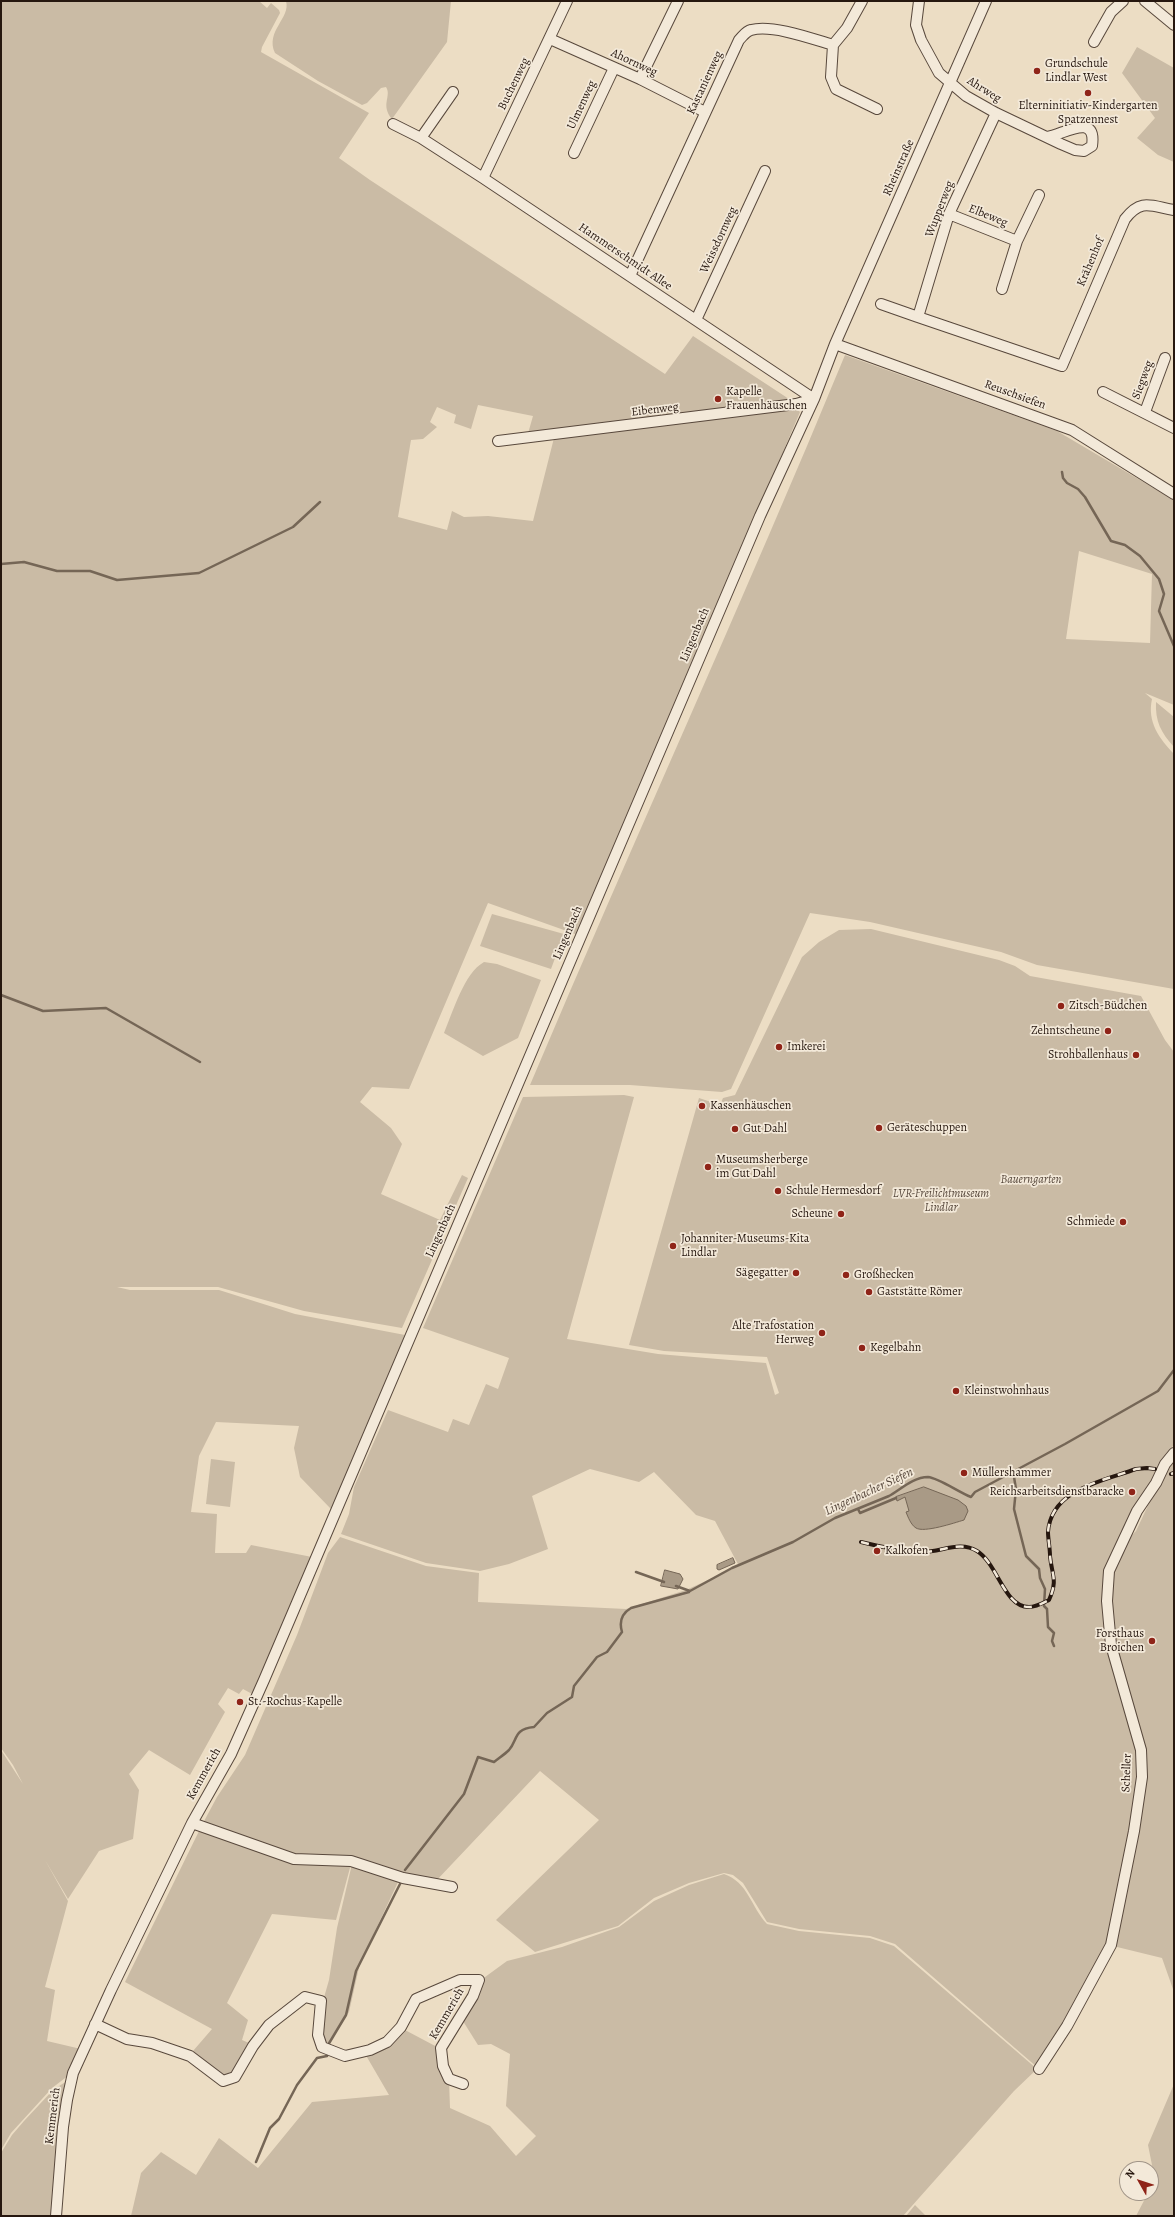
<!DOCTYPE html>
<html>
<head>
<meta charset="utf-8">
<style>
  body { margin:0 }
  #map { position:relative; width:1175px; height:2217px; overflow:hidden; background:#ecddc4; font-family:Alegreya,serif }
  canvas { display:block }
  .frame { position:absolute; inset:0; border:2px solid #26170f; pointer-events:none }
  .north { position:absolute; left:1119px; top:2161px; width:40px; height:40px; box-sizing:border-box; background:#f3e9d9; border:1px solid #a19588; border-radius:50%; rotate:309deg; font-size:11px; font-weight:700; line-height:16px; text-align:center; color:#26170f }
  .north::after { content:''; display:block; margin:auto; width:14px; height:18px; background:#8f2418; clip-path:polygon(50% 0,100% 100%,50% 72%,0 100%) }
</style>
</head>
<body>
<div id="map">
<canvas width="1175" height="2217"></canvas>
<div class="frame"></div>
<div class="north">N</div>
</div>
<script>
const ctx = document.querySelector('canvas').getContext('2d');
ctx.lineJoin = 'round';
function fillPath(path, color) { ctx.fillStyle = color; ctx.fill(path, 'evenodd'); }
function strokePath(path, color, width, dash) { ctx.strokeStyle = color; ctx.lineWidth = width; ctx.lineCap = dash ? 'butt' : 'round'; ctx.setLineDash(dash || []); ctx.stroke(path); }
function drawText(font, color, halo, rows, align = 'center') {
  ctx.font = font + ' Alegreya,serif'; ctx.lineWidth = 3.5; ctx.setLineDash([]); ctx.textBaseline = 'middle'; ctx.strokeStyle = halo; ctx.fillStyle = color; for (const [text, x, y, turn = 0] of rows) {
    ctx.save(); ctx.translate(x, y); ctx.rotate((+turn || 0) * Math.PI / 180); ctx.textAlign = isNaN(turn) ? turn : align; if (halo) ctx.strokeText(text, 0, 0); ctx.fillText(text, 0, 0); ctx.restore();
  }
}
const green = new Path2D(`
  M1 1H259L267 8 271 3 279 10 280 13 262 47 261 52 369 113 339 158 370 180 665 374 693 336 786 397 791 402 527 437 533 416 478 405 471 429 454 423 456 415 437 407 430 422 437 427 423 439 411 440 398 517 447 530 452 511 464 517 488 516 533 521 554 438 795 407 800 412 578 935 488 903 409 1089 372 1087 360 1102 391 1128 402 1144 381 1194 440 1220 462 1175 468 1178 402 1328 304 1311 218 1287H117L130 1290H219L295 1314 405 1335 331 1509 300 1477 294 1448 299 1426 216 1422 199 1456 191 1512 217 1514 215 1553H246L251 1545 312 1557 254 1695 243 1689 239 1694 228 1688 218 1704 225 1712 190 1775 149 1750 129 1774 139 1790 133 1839 99 1851 68 1899 45 1860 68 1901 45 1987 55 1990 47 2041 81 2049 73 2072 52 2088 32 2110 11 2133 1 2150V1750L23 1784 13 1765 1 1748Z
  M286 1H451L447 42 392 119C380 105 392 96 386 87L381 88 367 103 362 105 318 81 275 53C265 31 291 18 286 1Z
  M1137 47 1174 68V162L1158 155 1137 138 1155 118 1122 73Z
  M845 355 1057 431 1174 500V705L1145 693 1152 699C1147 722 1159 738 1174 754V989L1037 965 1001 952 870 922 810 913 731 1089 722 1092 630 1085H530C633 841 744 600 845 355ZM1079 551 1152 574 1150 643 1066 639Z
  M1156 702 1174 717V747C1161 733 1155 721 1156 702Z
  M492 914 564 934 551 969 480 946Z
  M871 929 999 960 1015 966 1030 976 1141 996 1165 1040 1174 1052V1444L1117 1542 1105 1570 1104 1601 1107 1648 1135 1742 1138 1775 1133 1831 1110 1945 1038 2068 895 1944 870 1936 799 1929 767 1922 743 1883 733 1875 724 1873 689 1883 654 1898 618 1926 535 1952 496 1920 599 1820 540 1771 435 1882 394 1870 294 1858 202 1825 217 1797 245 1755 297 1635 328 1553 340 1537 426 1566 479 1573 478 1602 626 1609 686 1590 739 1566 715 1521 696 1515 654 1472 639 1482 590 1469 532 1496 548 1549 509 1564 480 1571 426 1563 341 1534 349 1514 354 1487 388 1410 448 1432 453 1419 469 1425 486 1384 498 1389 509 1358 423 1328 523 1097 624 1095 634 1097 567 1339 658 1354 766 1363 775 1395 779 1393 767 1357 664 1351 629 1345 699 1098 720 1105 723 1098 735 1095 802 957 819 942 839 930Z
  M484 962 497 964 541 980 518 1038 483 1056 444 1033C453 1012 464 973 484 962Z
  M1174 1458V1992L1162 1958 1113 1946 1143 1748 1114 1647 1112 1572 1122 1545 1136 1531 1159 1482Z
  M211 1459 235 1462 230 1507 206 1504Z
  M201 1827 278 1856 351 1864 336 1920 272 1914 227 2003 248 2020 242 2040 249 2043 235 2070 222 2076 193 2051 212 2029 125 1982Z
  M352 1864 399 1880 360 1963 349 2012 326 2048 323 2045V2001L329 1980 337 1928Z
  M724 1874C748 1882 751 1907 767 1924L799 1931 870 1938 894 1946 1037 2069 1014 2091 903 2216H131L141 2173 161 2152 196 2175 219 2138 258 2168 312 2102 389 2095 364 2052 405 2030 439 2048 449 2080 450 2108 490 2126 516 2156 536 2136 506 2106 510 2054 491 2044 478 2045 461 2018 481 1980 507 1961 562 1947 619 1927 654 1901 689 1885Z
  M70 2079 53 2216H1V2153L12 2135 24 2121 53 2090Z
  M1174 2084V2216H1136L1148 2193H1151L1155 2180 1148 2145Z
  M915 2205 926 2216H906Z`);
const water = new Path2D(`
  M924 1487 958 1500 966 1506 968 1511 964 1520C954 1523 924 1533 916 1528 911 1525 908 1517 906 1512L909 1511 905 1497 897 1501 896 1497Z
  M733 1558 735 1563 719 1570 717 1569V1565Z
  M665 1570 680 1574 683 1579 678 1589 661 1586Z`);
const stream = new Path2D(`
  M1062 472 1063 478 1067 483 1078 489 1085 497 1111 541 1125 545 1140 556 1159 579 1164 594 1159 611 1174 646
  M1 564 24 562 57 571H90L117 580 199 573 293 527 320 502
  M1 995 43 1011 106 1008 200 1062
  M1013 1471 1016 1489 1014 1509 1026 1556 1039 1569 1040 1578 1045 1589 1044 1606 1047 1609 1048 1627 1054 1633 1052 1641 1054 1646
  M858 1509 860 1513 896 1498
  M636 1572 664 1582
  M676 1586 690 1591 732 1568 793 1542 835 1518 889 1496C900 1490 913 1477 928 1477 939 1478 958 1492 971 1497L975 1492 1065 1444 1158 1391 1174 1370
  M405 1870 464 1794 478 1757 494 1762C499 1758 505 1754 509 1750 518 1740 513 1729 534 1727L547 1713 572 1697 574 1686 597 1657 607 1652 622 1632C619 1622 621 1614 631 1608L689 1592
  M328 2045 346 2015 356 1971 400 1884
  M256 2162 270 2128 279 2119 297 2085 317 2058 327 2056`);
const minor = new Path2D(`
  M919 1 916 25 921 40 939 73 966 96 996 113 1061 144 1075 150 1084 151 1092 146C1097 111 1063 135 1047 137
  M1145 1 1174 25
  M550 39 640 79 705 112
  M1094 42 1111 12 1123 1
  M833 45 831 77 836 89 877 109
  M640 79 678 1
  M996 113 949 214 918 317 1062 366 1125 219C1141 198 1151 206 1174 210
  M393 124 421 138 483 178 814 399
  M421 138 453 92
  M574 153 614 68
  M483 178 567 1
  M949 214 1017 241
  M630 276 739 40C743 36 746 31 751 30 772 24 813 39 833 45L847 28 862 1
  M1002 289 1017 241 1039 195
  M881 304 918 317
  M696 320 765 171
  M835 344 1072 430 1174 494
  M1103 392 1174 428
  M1145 412 1165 358
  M498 441 796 404 814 399
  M192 1823 294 1859 351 1861 403 1878 452 1887
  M95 2024 127 2039 152 2043 190 2056 223 2081 235 2077 253 2046 269 2025 305 1997 321 2001 318 2035 322 2047 345 2056 370 2050 387 2042 401 2027 416 1999 460 1980H479L473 1996 441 2048 443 2066 449 2079 463 2084
  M1039 2069 1067 2026 1111 1945 1134 1831 1142 1777 1141 1750 1111 1645 1107 1601 1109 1571 1137 1511 1156 1483 1165 1464 1174 1453
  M56 2216 63 2127 67 2100 73 2073 111 1990 192 1823 231 1754 264 1680 760 516 814 399 835 344 986 1`);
const rail = new Path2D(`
  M1171 1474 1174 1473
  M861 1542C881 1547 900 1551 921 1552 940 1553 959 1540 977 1551 998 1564 1004 1607 1029 1607 1036 1607 1043 1603 1049 1600 1058 1580 1052 1576 1050 1556 1050 1548 1048 1539 1048 1532 1051 1489 1103 1481 1136 1469L1147 1468 1155 1469`);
const markers = [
  [1037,71,4,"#8f2418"],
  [1088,93,4,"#8f2418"],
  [718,399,4,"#8f2418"],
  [1061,1006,4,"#8f2418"],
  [1108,1031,4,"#8f2418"],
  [779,1047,4,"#8f2418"],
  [1136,1055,4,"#8f2418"],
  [702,1106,4,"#8f2418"],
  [879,1128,4,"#8f2418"],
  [735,1129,4,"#8f2418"],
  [708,1167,4,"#8f2418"],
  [778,1191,4,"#8f2418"],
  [841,1214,4,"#8f2418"],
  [1123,1222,4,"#8f2418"],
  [673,1246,4,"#8f2418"],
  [796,1273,4,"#8f2418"],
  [846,1275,4,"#8f2418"],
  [869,1292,4,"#8f2418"],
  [822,1333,4,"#8f2418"],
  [862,1348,4,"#8f2418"],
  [956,1391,4,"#8f2418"],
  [964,1473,4,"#8f2418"],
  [1132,1492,4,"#8f2418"],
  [877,1551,4,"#8f2418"],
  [1152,1641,4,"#8f2418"],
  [240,1702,4,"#8f2418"]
];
const streetNames = [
  ["Ahornweg",634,63,25],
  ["Kastanienweg",705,83,-65],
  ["Buchenweg",514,84,-64],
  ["Ahrweg",984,90,32],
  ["Ulmenweg",582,105,-65],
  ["Rheinstraße",899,168,-66],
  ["Wupperweg",940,209,-69],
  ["Elbeweg",988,216,22],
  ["Weissdornweg",719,240,-65],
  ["Hammerschmidt Allee",625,257,34],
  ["Krähenhof",1091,262,-67],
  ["Siegweg",1143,380,-70],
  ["Reuschsiefen",1015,395,20],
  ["Eibenweg",655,410,-7],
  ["Lingenbach",695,635,-67],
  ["Lingenbach",568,933,-67],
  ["Lingenbach",441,1231,-66],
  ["Scheller",1127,1773,-88],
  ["Kemmerich",204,1774,-61],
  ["Kemmerich",447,2014,-60],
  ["Kemmerich",53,2116,-83]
];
const poiNames = [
  ["Grundschule",1045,64],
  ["Lindlar West",1045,78],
  ["Elterninitiativ-Kindergarten",1088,106,"center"],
  ["Spatzennest",1088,120,"center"],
  ["Kapelle",726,392],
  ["Frauenhäuschen",726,406],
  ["Zitsch-Büdchen",1069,1006],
  ["Zehntscheune",1100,1031,"right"],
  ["Imkerei",787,1047],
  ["Strohballenhaus",1128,1055,"right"],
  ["Kassenhäuschen",710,1106],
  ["Geräteschuppen",887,1128],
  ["Gut Dahl",743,1129],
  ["Museumsherberge",716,1160],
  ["im Gut Dahl",716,1174],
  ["Schule Hermesdorf",786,1191],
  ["Scheune",833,1214,"right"],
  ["Schmiede",1115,1222,"right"],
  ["Johanniter-Museums-Kita",681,1239],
  ["Lindlar",681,1253],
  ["Sägegatter",788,1273,"right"],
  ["Großhecken",854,1275],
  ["Gaststätte Römer",877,1292],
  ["Alte Trafostation",814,1326,"right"],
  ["Herweg",814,1340,"right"],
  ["Kegelbahn",870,1348],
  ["Kleinstwohnhaus",964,1391],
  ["Müllershammer",972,1473],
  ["Reichsarbeitsdienstbaracke",1124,1492,"right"],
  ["Kalkofen",885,1551],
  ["Forsthaus",1144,1634,"right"],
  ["Broichen",1144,1648,"right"],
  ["St.-Rochus-Kapelle",248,1702]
];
const parkNames = [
  ["Bauerngarten",1031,1180],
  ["LVR-Freilichtmuseum",941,1194],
  ["Lindlar",941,1208]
];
const waterNames = [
  ["Lingenbacher Siefen",869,1492,-25]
];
fillPath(green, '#cabba5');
fillPath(water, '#a99a86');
strokePath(water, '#756656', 1);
strokePath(stream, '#756656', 2.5);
strokePath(minor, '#58483c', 12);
strokePath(minor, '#f3e9d9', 10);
strokePath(rail, '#26170f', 4);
strokePath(rail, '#f3e9d9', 2.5, [8]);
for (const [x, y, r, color] of markers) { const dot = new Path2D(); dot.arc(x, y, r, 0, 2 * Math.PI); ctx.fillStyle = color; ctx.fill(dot); strokePath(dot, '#f3e9d9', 1.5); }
drawText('12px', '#26170f', '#f3e9d9', streetNames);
drawText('12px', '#26170f', '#f3e9d9', poiNames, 'left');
drawText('italic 12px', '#57483c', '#f3e9d9', parkNames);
drawText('italic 13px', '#5a4b3f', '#f3e9d9', waterNames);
</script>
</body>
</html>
